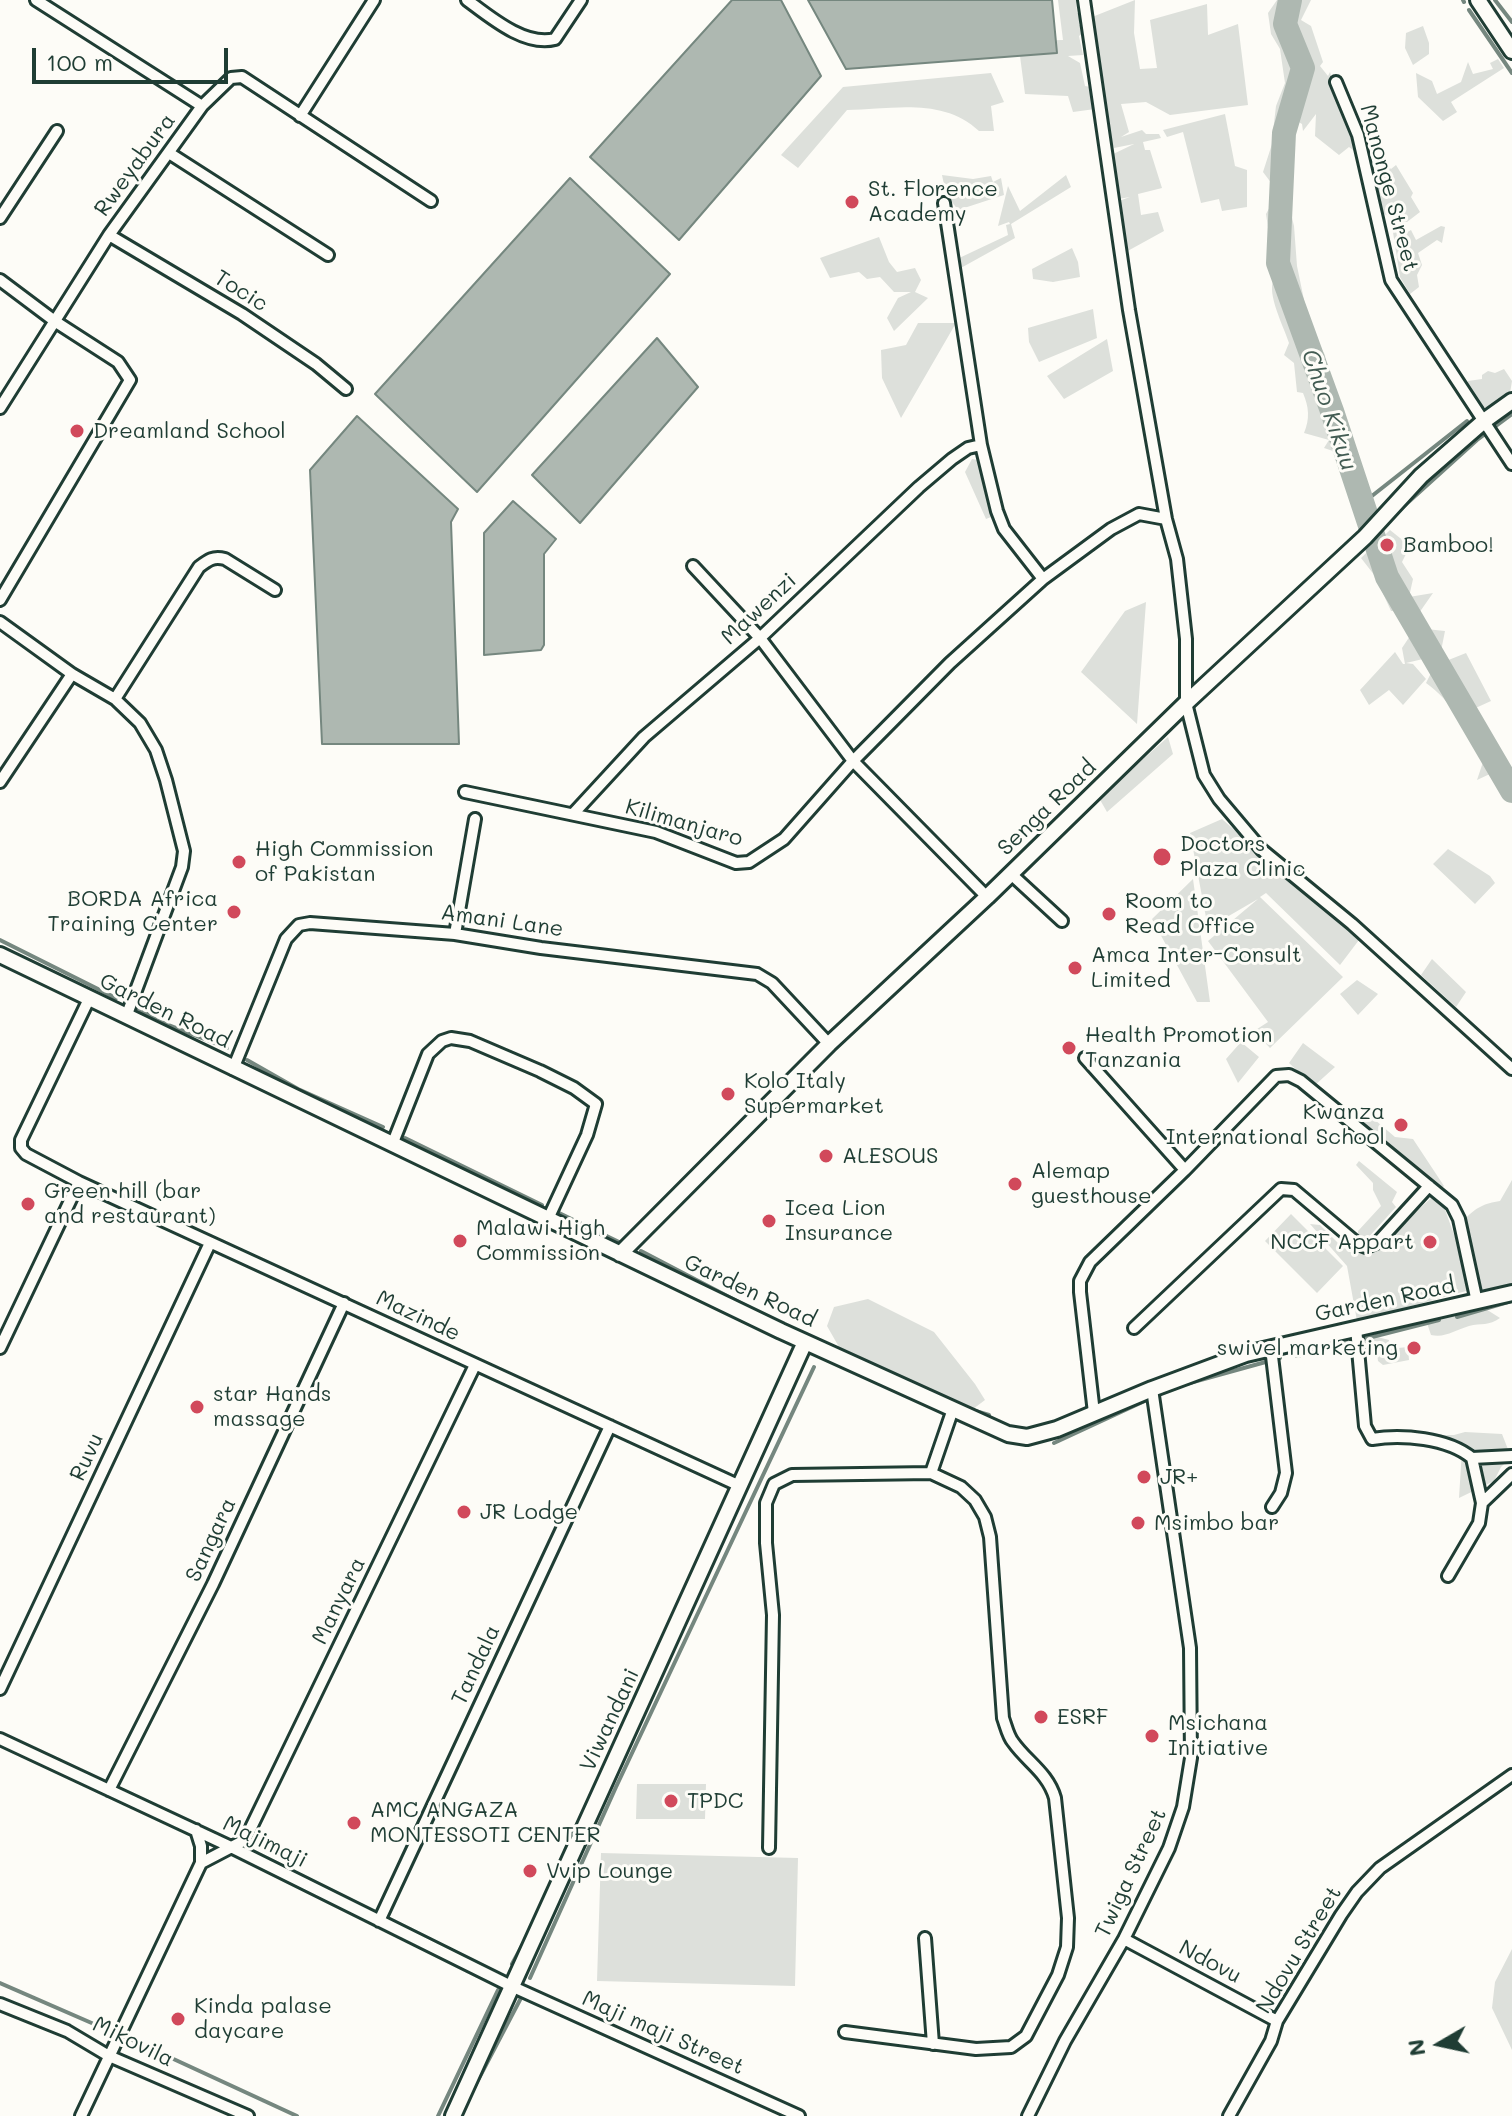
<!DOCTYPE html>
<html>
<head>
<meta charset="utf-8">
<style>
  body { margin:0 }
  #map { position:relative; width:1512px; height:2116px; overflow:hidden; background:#fdfcf7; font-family:Mali,sans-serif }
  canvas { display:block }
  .north { position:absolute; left:1400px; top:2004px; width:80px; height:80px; -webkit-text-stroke:6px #fdfcf7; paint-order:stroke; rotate:261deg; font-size:22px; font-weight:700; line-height:32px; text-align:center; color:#1f3d34 }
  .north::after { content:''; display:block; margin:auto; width:28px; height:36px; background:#1f3d34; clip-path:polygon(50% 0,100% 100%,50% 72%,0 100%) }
  .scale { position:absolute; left:32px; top:48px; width:196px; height:36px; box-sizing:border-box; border:4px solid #1f3d34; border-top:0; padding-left:10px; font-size:24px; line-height:28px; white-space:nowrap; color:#1f3d34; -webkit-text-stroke:6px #fdfcf7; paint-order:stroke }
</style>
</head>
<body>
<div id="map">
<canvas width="1512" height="2116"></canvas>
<div class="north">N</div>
<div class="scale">100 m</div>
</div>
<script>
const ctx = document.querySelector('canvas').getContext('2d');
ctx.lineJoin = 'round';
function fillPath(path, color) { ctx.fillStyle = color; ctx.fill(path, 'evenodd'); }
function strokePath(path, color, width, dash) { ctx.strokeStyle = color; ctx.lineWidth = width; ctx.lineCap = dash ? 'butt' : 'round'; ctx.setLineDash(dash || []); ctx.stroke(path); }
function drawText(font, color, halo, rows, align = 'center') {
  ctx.font = font + ' Mali,sans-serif'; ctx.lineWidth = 6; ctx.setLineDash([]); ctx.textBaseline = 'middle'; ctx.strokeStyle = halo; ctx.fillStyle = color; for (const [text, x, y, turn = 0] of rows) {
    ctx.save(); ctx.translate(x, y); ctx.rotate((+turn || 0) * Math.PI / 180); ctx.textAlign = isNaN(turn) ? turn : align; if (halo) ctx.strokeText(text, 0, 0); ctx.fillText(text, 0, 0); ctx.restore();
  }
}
const green = new Path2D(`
  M1058 0H1076L1077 13H1080L1079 25H1083L1084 32 1079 36 1083 55 1068 56 1080 63 1085 86 1096 88 1087 19 1135 0 1134 33 1140 69 1157 68 1150 20 1207 4 1208 35 1238 24 1248 105 1170 115 1146 102 1121 104 1129 132 1121 137 1142 130 1146 134H1159L1161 138 1143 142 1145 150H1150L1162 188 1138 194 1141 215 1158 212 1164 231 1124 253 1113 203 1130 197 1113 200 1107 157 1134 144 1114 148 1111 141 1105 143 1096 92 1095 109 1073 112 1068 96 1025 94 1018 41 1063 40Z
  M1277 0H1311L1301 20 1311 26 1323 62 1320 66 1328 76 1330 72 1336 93 1354 105 1359 124 1353 133 1364 137 1358 154 1349 147 1339 155 1315 136 1316 114 1303 131 1302 124 1295 120 1289 127 1287 136 1272 140 1276 106 1285 83 1280 49 1271 34 1268 13Z
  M1423 26 1429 43V54L1413 65 1405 48 1406 33Z
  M1498 59 1504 68 1451 102 1457 112 1443 121 1418 97 1416 73 1432 81 1437 94 1461 82 1468 62 1473 74 1493 69 1490 63Z
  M991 73 1004 102 991 106 994 131H979C944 97 891 109 847 110L798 168 781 155 843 87Z
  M1225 114 1235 166 1247 170V207L1222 211 1219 199 1201 203 1183 132 1167 137 1163 130Z
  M1290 140 1282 160V176L1294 226 1297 266 1309 324 1325 355 1332 403 1343 420 1365 479 1350 486 1341 472 1333 451 1324 448 1329 440 1304 433C1310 419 1309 407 1303 393L1297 392 1294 363 1284 355 1289 343C1284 327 1266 293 1274 279L1268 249 1270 241 1266 214 1278 192 1263 172 1272 144Z
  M1386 164 1391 169 1396 165 1413 193 1411 197 1420 212 1407 222H1397L1383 213 1371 177Z
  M942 175 973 179 991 176 993 182 1001 178 1004 195 958 210 946 194Z
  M1066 175 1071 187 1011 224 1015 238 959 269 955 260 1008 235 1006 225 1010 224 1009 222 998 226 1008 186 1020 211Z
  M1392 226H1396L1397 238 1411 230 1416 240 1441 226 1445 227 1442 243 1437 240 1418 253 1422 265 1417 275 1419 287 1410 294 1400 277Z
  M879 237 889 262 897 272 915 268 921 280 915 292 928 298 894 331 887 318 898 298 911 292H894L880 277 867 279 859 272 830 278 820 258Z
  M1072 248 1078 262 1080 277 1053 282 1033 279 1032 269Z
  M1093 309 1097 338 1039 362 1029 342 1028 328Z
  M918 323H956L901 418 882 378 881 350 906 345Z
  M1107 339 1113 371 1064 399 1047 376Z
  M1504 369 1512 381 1509 399 1502 398 1488 407H1478L1465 387 1468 381 1482 379V375L1488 371 1495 373Z
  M972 459 984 461 996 515 986 519 965 472Z
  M1390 530 1410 546 1402 562 1413 579 1409 597 1433 593 1419 613 1426 629 1445 631 1441 651 1446 661 1466 653 1491 701 1469 711 1505 775 1497 781 1492 773 1477 780 1484 759C1470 731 1451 701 1426 683L1431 673 1423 659 1406 663 1413 664 1426 679 1403 705 1389 690 1369 705 1360 690 1395 652 1403 664H1405L1402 648 1410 636 1395 611H1391L1375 576 1361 558Z
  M1146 602 1137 724 1081 672 1125 611Z
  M1168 737 1173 754 1107 812 1099 798Z
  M1222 819 1359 940 1340 965 1266 893 1260 897 1343 977 1270 1048 1254 1031 1268 1022 1208 941 1258 899 1208 928 1190 833Z
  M1448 849 1490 876 1495 883 1475 904 1433 864Z
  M1193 879 1210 1002H1197L1152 919Z
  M1432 959 1466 992 1456 1007 1421 975Z
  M1357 980 1378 994 1358 1015 1340 994Z
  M1241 1042 1259 1057 1238 1083 1226 1059Z
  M1303 1043 1335 1067 1314 1086 1289 1063Z
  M1368 1114 1395 1137 1413 1139 1444 1186 1440 1190 1360 1126Z
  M1359 1161 1397 1192 1392 1202 1396 1207 1366 1240 1358 1238V1231L1381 1206 1373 1190V1183L1356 1165Z
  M1512 1180V1287L1507 1294 1478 1293 1465 1272 1466 1291 1357 1321 1347 1266 1310 1224 1320 1225 1343 1248 1370 1255 1431 1198 1444 1207 1456 1240 1455 1232C1468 1214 1477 1204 1500 1201Z
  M1291 1214 1343 1266 1317 1293 1265 1241Z
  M868 1299 934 1332 975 1384 985 1400 973 1409 839 1347 827 1326 834 1307Z
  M1481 1306 1500 1318C1489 1326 1481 1323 1469 1326 1455 1330 1446 1338 1431 1335L1427 1323 1434 1314Z
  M1370 1335 1389 1340 1388 1349 1408 1347 1409 1360 1383 1365 1378 1361 1377 1353 1371 1352 1367 1338Z
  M1465 1432 1502 1434 1511 1457 1501 1467 1494 1481 1459 1498 1462 1450 1456 1442 1423 1435H1454Z
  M637 1784H706L705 1819H636Z
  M601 1853 798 1858 795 1986 597 1981Z
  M1512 1949V2050L1492 2008 1495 1982Z`);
const water = new Path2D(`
  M732 0H781L821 76 679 240 590 157Z
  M808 0H1052L1057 53 846 69Z
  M570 178 670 274 477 492 375 394Z
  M657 338 698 387 580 523 532 475Z
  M357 416 458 509 451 522 459 744H322L310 470Z
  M513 501 556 539 544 554V645L541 650 484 655V533Z`);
const stream = new Path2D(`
  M1463 0 1464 2
  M1495 0 1512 22
  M1469 10 1512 73
  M1487 410 1497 403
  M1363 503 1467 421
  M1393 516 1477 440 1512 414
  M0 940 116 998
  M138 1008 156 1020 227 1048
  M247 1060 298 1089 383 1127
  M405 1138 542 1205
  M557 1212 619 1242
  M641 1251 775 1321
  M1457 1317 1512 1301
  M1297 1356 1439 1320
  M1173 1389 1186 1384 1280 1358
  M972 1410 989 1415
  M1054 1443 1149 1399
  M748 1451 776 1390
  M543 1901 558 1869
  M512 1964 528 1935
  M530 1978 616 1787 814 1367
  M0 1983 110 2031
  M128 2038 297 2116
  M466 2103 522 1996
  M438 2116 498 1990`);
const river = new Path2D(`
  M1290 0 1285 24 1303 68 1284 133 1278 263 1332 411 1387 577 1512 791`);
const street = new Path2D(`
  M36 0 202 106
  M467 0C490 17 525 47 555 39L581 0
  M1084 0 1129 310 1166 519 1177 559 1186 639V703L1204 775 1219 799 1262 850 1352 924 1512 1069
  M1336 82 1358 135 1391 280 1512 464
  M300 116 374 0
  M169 153 328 255
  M944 203 981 445 997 511 1004 529 1043 579
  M0 218 57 131
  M109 235 242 314 316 364 346 389
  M0 280 56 322 118 362 130 380 0 600
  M0 408 109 235 202 106 231 78 242 77 431 201
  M693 566 760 638 853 761 987 897
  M0 622 72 674 115 699 140 723 156 750 166 780 184 851 182 867 126 1017
  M115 699 199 567C208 560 213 556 225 559L275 590
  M0 782 72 674
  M465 792 656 832 736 863 749 862 784 839 853 761 950 663 1043 579 1111 529 1139 514 1166 519
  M573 814 644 737 760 638 919 487 952 459 968 448 981 445
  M1011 874 1062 921
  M455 934 475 819
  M89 999 21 1140V1148L26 1154 79 1182 740 1486
  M1085 1058 1185 1170
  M233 1069 286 939 299 925 310 923 455 934 541 948 757 974 772 983 829 1044
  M392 1145 428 1054 442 1041 451 1038 470 1041 540 1071 574 1088 596 1104 587 1135 548 1219
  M1134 1328 1281 1189 1294 1190 1358 1244 1366 1247 1378 1242 1429 1186
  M1356 1328 1365 1426 1372 1439C1402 1434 1448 1438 1472 1458L1482 1503 1479 1523 1448 1576
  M0 1348 79 1182
  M1271 1348 1286 1473 1281 1493 1272 1507
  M1094 1413 1080 1292V1281L1090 1262 1185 1170 1276 1076 1289 1075 1301 1081 1452 1205 1459 1219 1477 1302
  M1472 1458 1512 1456
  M931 1473 953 1409
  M1482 1503 1512 1474
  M0 1689 210 1243
  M0 1739 231 1847 511 1986 799 2116
  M109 1790 213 1584 344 1303
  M769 1848 773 1615 766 1543V1503L774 1484 792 1475 931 1473 961 1487 975 1500 985 1517 990 1537 1003 1718C1006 1726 1008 1736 1013 1742 1027 1762 1048 1773 1055 1798L1068 1918 1067 1947 1058 1975 1026 2036 1011 2047 976 2049 845 2032
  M201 1863 245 1840 475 1365
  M379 1921 610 1426
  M925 1938 933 2044
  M1124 1939 1277 2021
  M0 2004 67 2031 109 2056 248 2116
  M81 2116 201 1863V1846L196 1830
  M1028 2116 1065 2041 1124 1939 1169 1848 1183 1807 1191 1758 1190 1648 1152 1389
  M1229 2116 1271 2041 1277 2021 1341 1915 1357 1892 1380 1868 1512 1775`);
const secondary = new Path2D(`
  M1478 0 1512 51
  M0 955 781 1331 1008 1434 1027 1437 1057 1429 1152 1389 1246 1354 1512 1293
  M620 1254 829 1044 987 897 1186 703 1365 537 1421 476 1484 421 1512 401
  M453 2116 805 1342`);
const markers = [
  [852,202,8,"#d1495b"],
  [77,431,8,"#d1495b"],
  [1387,545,8,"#d1495b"],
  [1162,857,10,"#d1495b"],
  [239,862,8,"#d1495b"],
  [234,912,8,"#d1495b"],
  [1109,914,8,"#d1495b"],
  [1075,968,8,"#d1495b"],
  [1069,1048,8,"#d1495b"],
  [728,1094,8,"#d1495b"],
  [1401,1125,8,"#d1495b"],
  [826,1156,8,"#d1495b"],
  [1015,1184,8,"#d1495b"],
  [28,1204,8,"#d1495b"],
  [769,1221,8,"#d1495b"],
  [460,1241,8,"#d1495b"],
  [1430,1242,8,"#d1495b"],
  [1414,1348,8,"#d1495b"],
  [197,1407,8,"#d1495b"],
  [1144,1477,8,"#d1495b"],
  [464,1512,8,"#d1495b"],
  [1138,1523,8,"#d1495b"],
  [1041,1717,8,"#d1495b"],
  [1152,1736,8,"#d1495b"],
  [671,1801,8,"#d1495b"],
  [354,1823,8,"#d1495b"],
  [530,1871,8,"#d1495b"],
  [178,2019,8,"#d1495b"]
];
const streetNames = [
  ["Rweyabura",135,165,-54],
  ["Manonge Street",1389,188,75],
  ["Tocic",241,291,32],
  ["Mawenzi",759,609,-43],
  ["Senga Road",1047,808,-44],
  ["Kilimanjaro",684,823,16],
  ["Amani Lane",502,921,8],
  ["Garden Road",165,1011,26],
  ["Garden Road",750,1291,25],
  ["Garden Road",1385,1300,-12],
  ["Mazinde",418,1316,25],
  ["Ruvu",87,1457,-65],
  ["Sangara",211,1540,-65],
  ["Manyara",339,1601,-64],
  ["Tandala",476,1665,-65],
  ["Viwandani",610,1720,-65],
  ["Majimaji",265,1842,26],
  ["Twiga Street",1131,1873,-65],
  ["Ndovu Street",1299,1950,-59],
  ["Ndovu",1210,1962,28],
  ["Maji maji Street",663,2033,24],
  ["Mikovila",133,2042,26]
];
const poiNames = [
  ["St. Florence",868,189],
  ["Academy",868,214],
  ["Dreamland School",93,431],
  ["Bamboo!",1403,545],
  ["Doctors",1180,844],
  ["Plaza Clinic",1180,869],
  ["High Commission",255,849],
  ["of Pakistan",255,874],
  ["BORDA Africa",218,899,"right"],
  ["Training Center",218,924,"right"],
  ["Room to",1125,901],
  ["Read Office",1125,926],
  ["Amca Inter-Consult",1091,955],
  ["Limited",1091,980],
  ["Health Promotion",1085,1035],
  ["Tanzania",1085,1060],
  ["Kolo Italy",744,1081],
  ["Supermarket",744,1106],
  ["Kwanza",1385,1112,"right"],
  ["International School",1385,1137,"right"],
  ["ALESOUS",842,1156],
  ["Alemap",1031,1171],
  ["guesthouse",1031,1196],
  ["Green hill (bar",44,1191],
  ["and restaurant)",44,1216],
  ["Icea Lion",785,1208],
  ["Insurance",785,1233],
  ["Malawi High",476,1228],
  ["Commission",476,1253],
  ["NCCF Appart",1414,1242,"right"],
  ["swivel marketing",1398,1348,"right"],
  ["star Hands",213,1394],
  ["massage",213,1419],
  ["JR+",1160,1477],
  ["JR Lodge",480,1512],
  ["Msimbo bar",1154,1523],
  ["ESRF",1057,1717],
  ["Msichana",1168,1723],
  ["Initiative",1168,1748],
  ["TPDC",687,1801],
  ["AMC ANGAZA",370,1810],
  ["MONTESSOTI CENTER",370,1835],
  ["Vvip Lounge",546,1871],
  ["Kinda palase",194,2006],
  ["daycare",194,2031]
];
const waterNames = [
  ["Chuo Kikuu",1329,410,71]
];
fillPath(green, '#dde0db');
fillPath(water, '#aeb8b1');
strokePath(water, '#75877f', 2);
strokePath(stream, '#75877f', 4);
strokePath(river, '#aeb8b1', 24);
strokePath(street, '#1f3d34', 16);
strokePath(secondary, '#1f3d34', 20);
strokePath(street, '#fdfcf7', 10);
strokePath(secondary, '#fdfcf7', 14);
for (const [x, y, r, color] of markers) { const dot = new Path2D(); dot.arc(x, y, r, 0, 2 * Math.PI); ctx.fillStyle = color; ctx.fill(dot); strokePath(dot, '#fdfcf7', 3); }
drawText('22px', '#1f3d34', '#fdfcf7', streetNames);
drawText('22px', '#1f3d34', '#fdfcf7', poiNames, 'left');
drawText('italic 24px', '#435c53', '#fdfcf7', waterNames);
</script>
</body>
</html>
